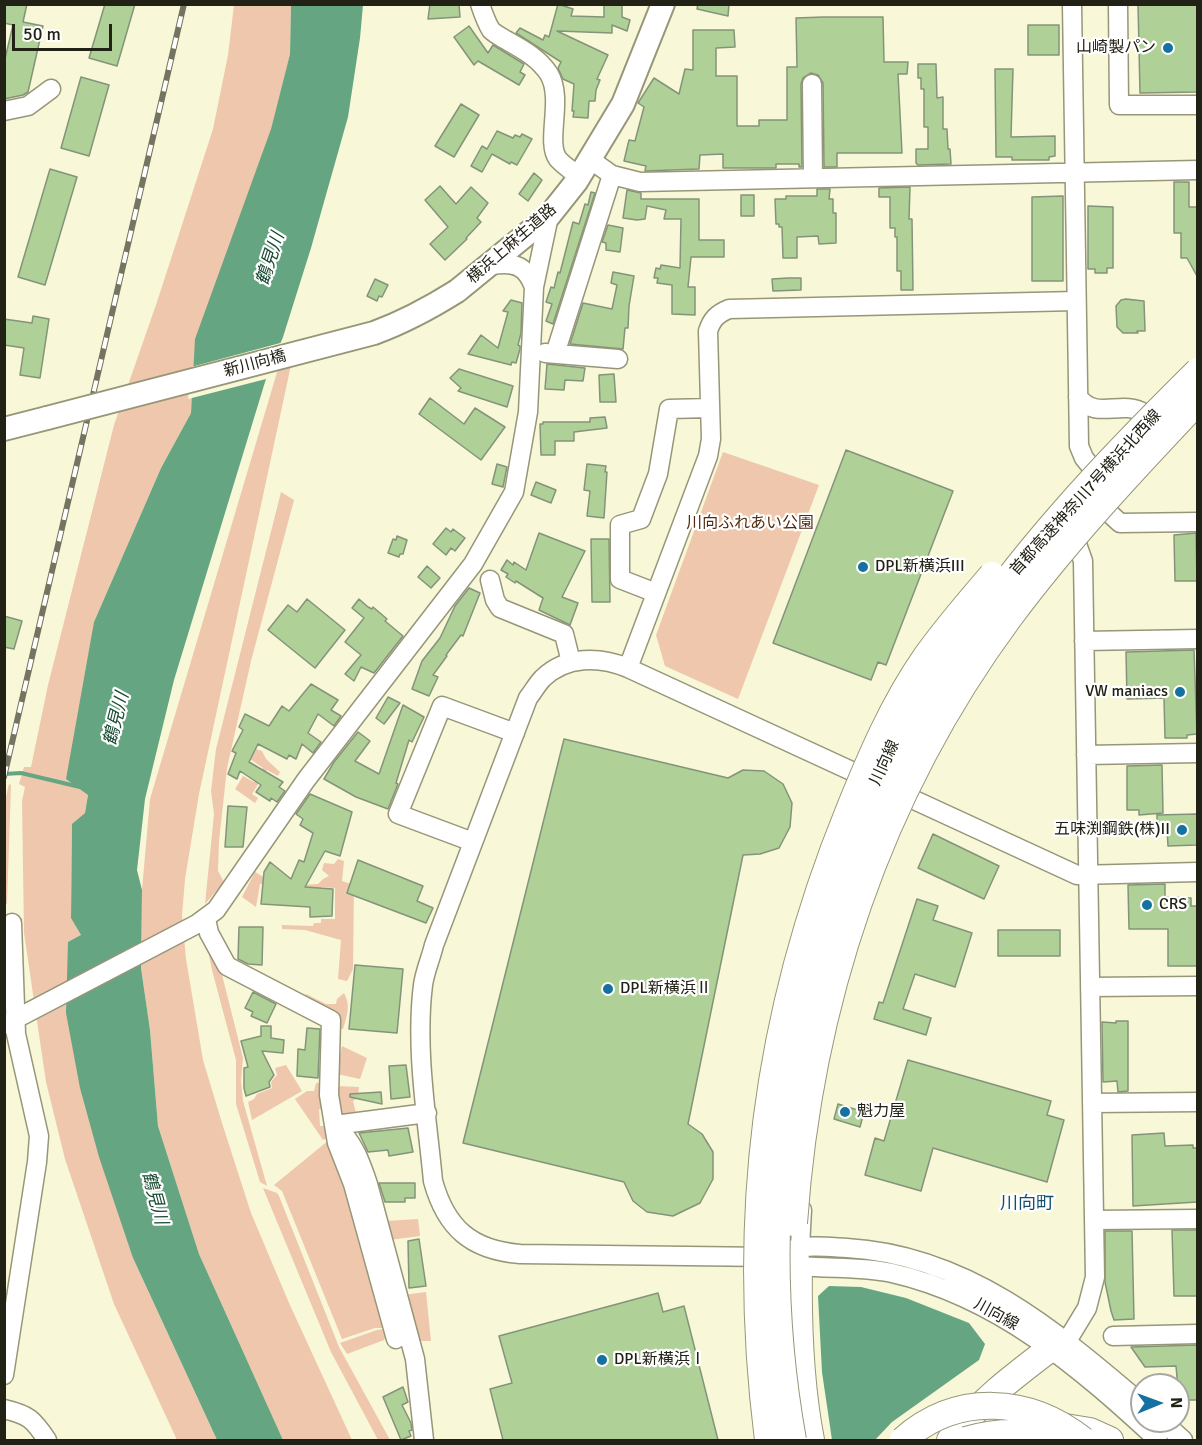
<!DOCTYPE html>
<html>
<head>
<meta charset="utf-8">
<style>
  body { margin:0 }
  #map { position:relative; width:1202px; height:1445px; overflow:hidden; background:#f8f7d7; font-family:Signika,sans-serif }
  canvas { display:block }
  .frame { position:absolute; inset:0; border:6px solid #222115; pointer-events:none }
  .north { position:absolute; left:1130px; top:1373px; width:60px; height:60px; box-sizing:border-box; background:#fff; border:2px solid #a7a6a1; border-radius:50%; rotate:89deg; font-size:16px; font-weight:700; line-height:24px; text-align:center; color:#222115 }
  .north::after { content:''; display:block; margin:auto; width:21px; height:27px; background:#1471a0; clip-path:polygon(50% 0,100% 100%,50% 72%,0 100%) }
  .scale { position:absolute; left:12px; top:24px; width:100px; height:27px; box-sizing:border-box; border:3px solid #222115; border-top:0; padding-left:8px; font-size:18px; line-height:21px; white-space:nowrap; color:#222115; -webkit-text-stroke:4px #fff; paint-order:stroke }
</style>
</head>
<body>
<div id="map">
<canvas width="1202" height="1445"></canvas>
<div class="frame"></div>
<div class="north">N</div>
<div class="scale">50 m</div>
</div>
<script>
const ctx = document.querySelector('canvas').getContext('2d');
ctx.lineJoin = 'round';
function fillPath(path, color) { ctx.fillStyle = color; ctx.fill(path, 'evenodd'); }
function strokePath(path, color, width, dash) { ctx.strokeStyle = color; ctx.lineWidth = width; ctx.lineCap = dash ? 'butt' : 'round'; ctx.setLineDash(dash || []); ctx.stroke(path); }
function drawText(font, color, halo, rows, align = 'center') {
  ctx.font = font + ' Signika,"Noto Sans JP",sans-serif'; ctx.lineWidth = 4.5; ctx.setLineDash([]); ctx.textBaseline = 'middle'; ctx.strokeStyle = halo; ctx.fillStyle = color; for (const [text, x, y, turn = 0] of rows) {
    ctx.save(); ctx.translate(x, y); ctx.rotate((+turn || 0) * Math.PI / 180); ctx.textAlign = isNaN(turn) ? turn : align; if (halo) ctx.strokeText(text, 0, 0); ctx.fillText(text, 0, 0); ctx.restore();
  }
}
const green = new Path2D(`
  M234 5H291L290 54 271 130 196 339 191 413 161 468 94 622 88 795 85 813 72 825 71 917 81 935 133 1258 217 1440H177L114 1304 65 1159 46 1082 24 933 22 801 25 787 19 784 24 767H31L48 685 114 425 157 302 213 129 228 55Z
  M291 365 199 794 185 879 182 915 186 959 203 1060 222 1123 251 1213 289 1303 352 1440H283L199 1254 158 1126 150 1030 141 968 142 890 150 799 278 369Z
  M723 452 819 485 738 699 665 666 656 635Z
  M281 492 294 500 251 661 227 768 219 841 218 871 224 882 205 904 214 814 211 791 216 749Z
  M256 749 262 751 266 759 280 772 278 776 267 770 252 794 258 798 255 803 235 789 243 776 254 782 263 768 250 759Z
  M9 784 11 785 7 904H4V805Z
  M338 859 344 861 342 881 354 885 353 969 347 981 338 979 341 940 305 930 282 929V925L313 926 314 923H321V919H335V888L321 887 320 893 287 886 318 884 323 879 329 876 322 870 324 863 334 864Z
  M255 872 272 882 271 885 260 884 256 907 242 897Z
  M206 940 221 971 243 1058 241 1081 243 1101 267 1186 260 1182 236 1104V1060L212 970Z
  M344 993C351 1005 347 1016 343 1029H338L304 998 306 994 326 1004H336L337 999Z
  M342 1046 367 1058 360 1079 337 1074Z
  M286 1065 302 1091 252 1120 248 1102 254 1099 257 1094 272 1088 271 1082 277 1075 275 1068Z
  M327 1082 328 1109H319L320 1126H329L330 1137 323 1140 295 1099 307 1091H314L316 1083Z
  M336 1086 359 1087 358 1098 353 1101 357 1117 338 1122Z
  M329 1140 335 1155 388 1328H375L342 1339 282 1191 274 1185Z
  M263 1188 277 1193 279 1196 339 1347 390 1440H378L331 1352Z
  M418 1219 420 1236 389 1240 386 1221Z
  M426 1292 431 1341H419L403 1295Z
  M384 1329 387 1333 384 1340 347 1354 340 1343 377 1330Z`);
const water = new Path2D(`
  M291 5H363L360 38 348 117 311 248 283 337 265 382 174 680 145 799 137 870 142 890 141 968 150 1030 158 1126 199 1254 283 1440H217L133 1258 99 1157 80 1088 66 1013 68 942 81 935 71 918 72 824 85 813 88 795 66 779 94 622 161 468 191 413 195 339 271 129 290 54Z
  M829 1286 861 1287 906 1298 969 1323 985 1344 979 1360 892 1422 875 1440H832L822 1372 818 1296Z`);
const pier = new Path2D(`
  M284 342 270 378 188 399 191 367Z`);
const stream = new Path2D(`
  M4 774 21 773 80 787`);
const building = new Path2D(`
  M4 4H27L23 22 43 26 28 92 23 95 4 99V63L13 25 4 23Z
  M105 4H135L117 66 89 58Z
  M430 4H459L460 17 428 19Z
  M558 4 573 9 571 16 604 17V4H622V17L630 20 627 31 612 25V33L557 31 608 55 597 79 600 80 596 90 595 101H589L588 118 573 117 574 111H572L574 84 563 79 558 68 561 62 516 33 520 28 543 40 545 35 549 37Z
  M698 4H729L728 16 697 9Z
  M1138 4H1197V92L1140 93Z
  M823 17H883L884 62H908L907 74H898L902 153H837V167H824L823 83 818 75 811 73 803 78 801 84 802 167H799V164H776V168H723V154L700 155 699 169 645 171 646 166 624 161 629 140 635 141 644 107 638 103 654 78 679 94 685 69 693 70V30H734L735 47 716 48V76H737V126H759V120H787V67H797L796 18Z
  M1028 25H1059V55H1028Z
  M469 26 488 53 493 45 524 64 520 72 525 75 519 85 478 61 474 65 454 37Z
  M918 64H936L937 98 943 97V129H947L948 149H950L951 164 918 165 916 163V149H928V127H924V89H921V78H918Z
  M995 69H1013L1011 137 1055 136V156L1049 157V160H1012V157H996Z
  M81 77 109 85 89 156 61 148Z
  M461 104 479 115 454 157 435 146Z
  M497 131 513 138 515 135 520 137 522 134 532 139 517 165 511 162 510 164 492 154 482 172 471 166 482 146 487 149Z
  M50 169 77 177 45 285 18 277Z
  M534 173 542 180 528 201 519 194Z
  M1174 182H1189V207H1197V276L1187 258H1181V233H1174Z
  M440 186 456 204 471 187 488 203 477 218 481 222 466 238 467 239 445 260 430 244 448 227 425 200Z
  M910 187 909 219H912L913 290H901V271H897V237H895V228H890V197H879V188Z
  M817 189H830L829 199H833V213H836V243L819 244 818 236 797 237V258H783L782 227H779V224H776L775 199H786V196H817Z
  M627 190 641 193V199H699V240H724V257H691L688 287H695V315L672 314V285L657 283 658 278H654L656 268 660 269 661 265 680 268 681 219H664L666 210 647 206 645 219 637 220 623 218Z
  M591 192 595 193 553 324 546 321 552 304 546 302 551 287 554 288 558 272 560 273 573 222 579 224 585 204 588 205Z
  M741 195H754V216H741Z
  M1063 196V281H1032V197Z
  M1088 206 1113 207V268H1107V273H1095V269H1088Z
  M608 225 623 228 620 252 606 250V243L602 242Z
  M613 272 634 276 629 306 628 328H625L623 349 570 344 583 303 612 309 617 285 611 283Z
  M788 278H801V290L773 291 772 279Z
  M375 279 388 285 382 297 379 296 377 301 367 296Z
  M1126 299 1144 301 1145 331H1137L1138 333H1123L1117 327 1116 306 1121 300Z
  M511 300 522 303 521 333 518 345 520 346V349L516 363 512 362 511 365 468 354 481 335 498 348 508 312 503 311Z
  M33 316 49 319 40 378 20 375 24 348 4 345V319L32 323Z
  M547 364 585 368 583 381 565 380 564 390 545 389Z
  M459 369 513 386 507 407 458 391 461 388 450 378Z
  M614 374 616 402H600L599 375Z
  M430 398 464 424 475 408 505 427 481 460 419 414Z
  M605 417 607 428 574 432V441H555V455H541L540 424H543V422H590V418Z
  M846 450 953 491 886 665 878 662 871 680 773 643Z
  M497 464 507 467 503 487 492 484Z
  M587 464 606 466 605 472H607L604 518 587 516 590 491 584 490Z
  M536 482 556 490 551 503 531 495Z
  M446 528 451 532 453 529 465 538 455 551 451 548 446 555 433 544Z
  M539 533 585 551 562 597 578 603 570 625 539 610 543 598 516 581 515 583 506 577 508 574 501 570 507 560 513 565 514 562 526 570Z
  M1196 533 1197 581H1175L1174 535Z
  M397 536 407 540 403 554H400L399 557 388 553 393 539 396 540Z
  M591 539H609L610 602H592Z
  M427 566 440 578 431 588 418 577Z
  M469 588 480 593 463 636 461 635 446 655 447 656 433 675 438 677 429 696 412 689 422 661 440 638 455 606Z
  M307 599 345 630 315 668 268 630 288 605 297 612Z
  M359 599 368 607 372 609 373 607 387 619 385 621 403 636 374 673 361 667 354 681 345 674 361 655 345 642 364 618 352 608Z
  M4 616 22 621 14 649 4 647Z
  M1194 650 1197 734 1187 735V738H1165L1164 698 1127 699 1126 652Z
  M311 684 338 700 331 710 341 716 334 726 318 714 308 733 321 742 313 753 302 744 296 759 289 755 287 759 258 744 249 762 283 782 279 787 285 791 277 802 271 798 270 801 256 792 261 785 240 771 237 779 228 774 236 753 232 751 243 730 239 727 245 714 269 726 282 706 289 711Z
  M388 697 400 703 384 724 376 718Z
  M403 705 424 717 412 742 409 740 396 783 398 784 388 809 356 797 324 779 334 762 358 732 370 741 355 761 379 774Z
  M564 739 728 778 743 770 764 771 783 784 792 803 790 827 779 848 760 854 743 855 688 1124 702 1134 713 1152V1179L700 1203 673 1216 647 1212 633 1201 624 1182 463 1143Z
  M1162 765 1163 813 1139 815V810H1127V766Z
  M310 794 352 812 340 856 325 851 305 887 333 889 332 916 310 917V907L261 904 264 872 270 862 291 879 299 860 304 862 313 833 300 825 303 819 296 814Z
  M228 806 247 807 243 847H225Z
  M1197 814V845L1168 846 1167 829 1157 830V815Z
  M933 834 999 866 984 899 918 868Z
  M358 860 423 886 417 901 433 908 426 923 347 893Z
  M1165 884V897L1191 898V906H1197V966H1168V929H1129L1128 885Z
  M917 899 938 906 933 920 972 933 955 987 915 974 903 1009 931 1018 926 1035 874 1019 879 1002 883 1003Z
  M239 927H263L262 965 248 964 238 959Z
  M998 930H1060V956H998Z
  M355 965 403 969 397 1033 349 1029Z
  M253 992 276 1004 267 1023 251 1016 253 1012 245 1008Z
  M1116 1021H1128V1091L1118 1092 1117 1081 1103 1082 1102 1022 1116 1023Z
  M261 1026H271V1038L284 1040 283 1053 262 1051 274 1075 269 1082 270 1087 246 1096 244 1088V1068L248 1067 241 1041 261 1036Z
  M307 1028 320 1029 318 1078 297 1076 298 1049 305 1050Z
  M908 1060 1051 1101 1047 1115 1064 1120 1047 1182 933 1148 921 1191 865 1175 875 1138 884 1141Z
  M406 1065 410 1097 391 1099 389 1066Z
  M381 1092 382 1104 350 1097V1094Z
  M838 1104 864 1112 860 1127 834 1119Z
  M408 1128 413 1152 389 1156 388 1150 368 1152 359 1133Z
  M1164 1133 1165 1146 1193 1145V1148H1197V1202L1133 1206 1132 1135Z
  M379 1183H415V1198H405V1202H385Z
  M1172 1230H1197V1296H1174Z
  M1105 1231H1132L1134 1319 1114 1320 1111 1311 1105 1282Z
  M419 1239 426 1286 409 1288 408 1241Z
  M658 1293 663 1312 684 1306 718 1440H503L490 1389 512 1383 499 1336Z
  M1197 1345V1400H1179L1176 1366 1145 1367 1131 1347Z
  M403 1387 408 1402 402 1405 411 1423 412 1430 409 1431 411 1436 401 1440 383 1397Z`);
const minor = new Path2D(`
  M480 4C483 13 486 22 491 30 495 34 501 37 506 40 522 49 539 58 549 74 564 99 545 142 558 159 564 166 573 171 579 177
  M1072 4 1079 446 1084 458 1092 468
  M1118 4 1119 105H1198
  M812 84 813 178
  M4 111 28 106 51 89
  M591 160 612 175 640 182 1198 170
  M492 265C514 262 526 265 534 287
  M545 353 618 359
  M555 354 612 175
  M1078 397C1096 421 1121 399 1144 413
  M1106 510 1120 523 1198 522
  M490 580 495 600 500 608 564 634 571 662
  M656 593 620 579V525L641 519 658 474 669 409 710 408
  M1084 641 1198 639
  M628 668 708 456 711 439 708 331C712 319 717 314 729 309L1076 301
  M1086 755 1198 753
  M473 842 398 814 442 706 515 733
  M206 919 209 933 227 966 331 1020 329 1095 337 1143 353 1184 396 1339
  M1090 987 1198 986
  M4 1025 197 924 216 910 306 780 473 564 514 492 528 412 534 287 549 216
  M1092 1103 1198 1102
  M1094 1220 1198 1219
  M788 1251C807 1244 828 1247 847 1248 967 1255 1055 1330 1142 1404
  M799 1266 802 1210
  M1113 1336 1198 1334
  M1051 1348 1067 1341 1087 1308 1095 1277 1083 561 1077 544
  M4 1375 37 1162 39 1136 16 1034 12 923
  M4 1409C29 1415 33 1419 47 1440
  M1162 1421 1183 1440
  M424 1440 415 1359 368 1184C360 1160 354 1143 335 1125L427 1113
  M1158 1440C1080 1368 998 1297 892 1273 861 1266 831 1269 801 1266 791 1265 780 1260 770 1257L520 1254C471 1250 446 1228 433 1181 427 1117 415 1049 423 985 425 971 431 958 434 945L528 698C533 692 537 684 543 678 566 656 599 656 628 668L1077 875 1198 872`);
const major = new Path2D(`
  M457 291 549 216 576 182 623 104 663 4
  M4 429 47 418`);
const highway = new Path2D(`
  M799 1266C798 1324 800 1383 811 1440
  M1059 1426 1090 1431 1110 1440
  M950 1440C978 1403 1014 1376 1051 1348`);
const rail = new Path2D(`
  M4 777 184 4`);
const majorBridge = new Path2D(`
  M47 418 374 333C404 322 430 308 457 291`);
const highwayBridge = new Path2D(`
  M794 1223C809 1005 878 795 1009 618 1066 541 1132 471 1198 401
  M768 1440C740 1220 765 1016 849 810 870 758 893 704 925 658 946 628 969 602 992 575
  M793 1440C745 1173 805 886 952 658 1020 552 1109 459 1198 371
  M903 1440C957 1392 1029 1397 1083 1440
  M966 1440C999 1430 1029 1430 1063 1440`);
const markers = [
  [1168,48,6,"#1471a0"],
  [863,567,6,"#1471a0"],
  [1180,692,6,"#1471a0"],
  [1182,830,6,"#1471a0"],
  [1147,905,6,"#1471a0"],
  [608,989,6,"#1471a0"],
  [845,1112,6,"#1471a0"],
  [602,1360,6,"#1471a0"]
];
const poiNames = [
  ["山崎製パン",1156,48,"right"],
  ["DPL新横浜III",875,567],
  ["VW maniacs",1168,692,"right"],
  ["五味渕鋼鉄(株)II",1170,830,"right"],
  ["CRS",1159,905],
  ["DPL新横浜Ⅱ",620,989],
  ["魁力屋",857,1112],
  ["DPL新横浜Ⅰ",614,1360]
];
const streetNames = [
  ["横浜上麻生道路",512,244,-41],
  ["新川向橋",255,364,-15],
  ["首都高速神奈川7号横浜北西線",1086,493,-48],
  ["川向線",885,763,-65],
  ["川向線",996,1315,29]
];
const parkNames = [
  ["川向ふれあい公園",750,524]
];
const waterNames = [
  ["鶴見川",271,259,-72],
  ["鶴見川",117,719,-76],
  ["鶴見川",154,1198,75]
];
const neighbourhoodNames = [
  ["川向町",1027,1204]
];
fillPath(green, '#efc7ad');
fillPath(water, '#66a582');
fillPath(pier, '#f8f7d7');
strokePath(stream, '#66a582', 4);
fillPath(building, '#afd097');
strokePath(building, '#84947a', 1.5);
strokePath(minor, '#979678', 21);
strokePath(major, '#979678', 26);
strokePath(highway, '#979678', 28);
strokePath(minor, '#fff', 18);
strokePath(major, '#fff', 22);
strokePath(highway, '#fff', 26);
strokePath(rail, '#757461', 6);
strokePath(rail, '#fff', 4, [11]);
strokePath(majorBridge, '#979678', 26, []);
strokePath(highwayBridge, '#979678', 28, []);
strokePath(majorBridge, '#fff', 22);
strokePath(highwayBridge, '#fff', 26);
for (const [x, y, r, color] of markers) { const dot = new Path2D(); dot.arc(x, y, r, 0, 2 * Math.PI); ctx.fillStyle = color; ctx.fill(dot); strokePath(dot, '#fff', 2); }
drawText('16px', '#222115', '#fff', poiNames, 'left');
drawText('16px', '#222115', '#fff', streetNames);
drawText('16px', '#522c10', '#fff', parkNames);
drawText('italic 18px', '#184a31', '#fff', waterNames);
drawText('18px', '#135070', '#fff', neighbourhoodNames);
</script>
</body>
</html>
